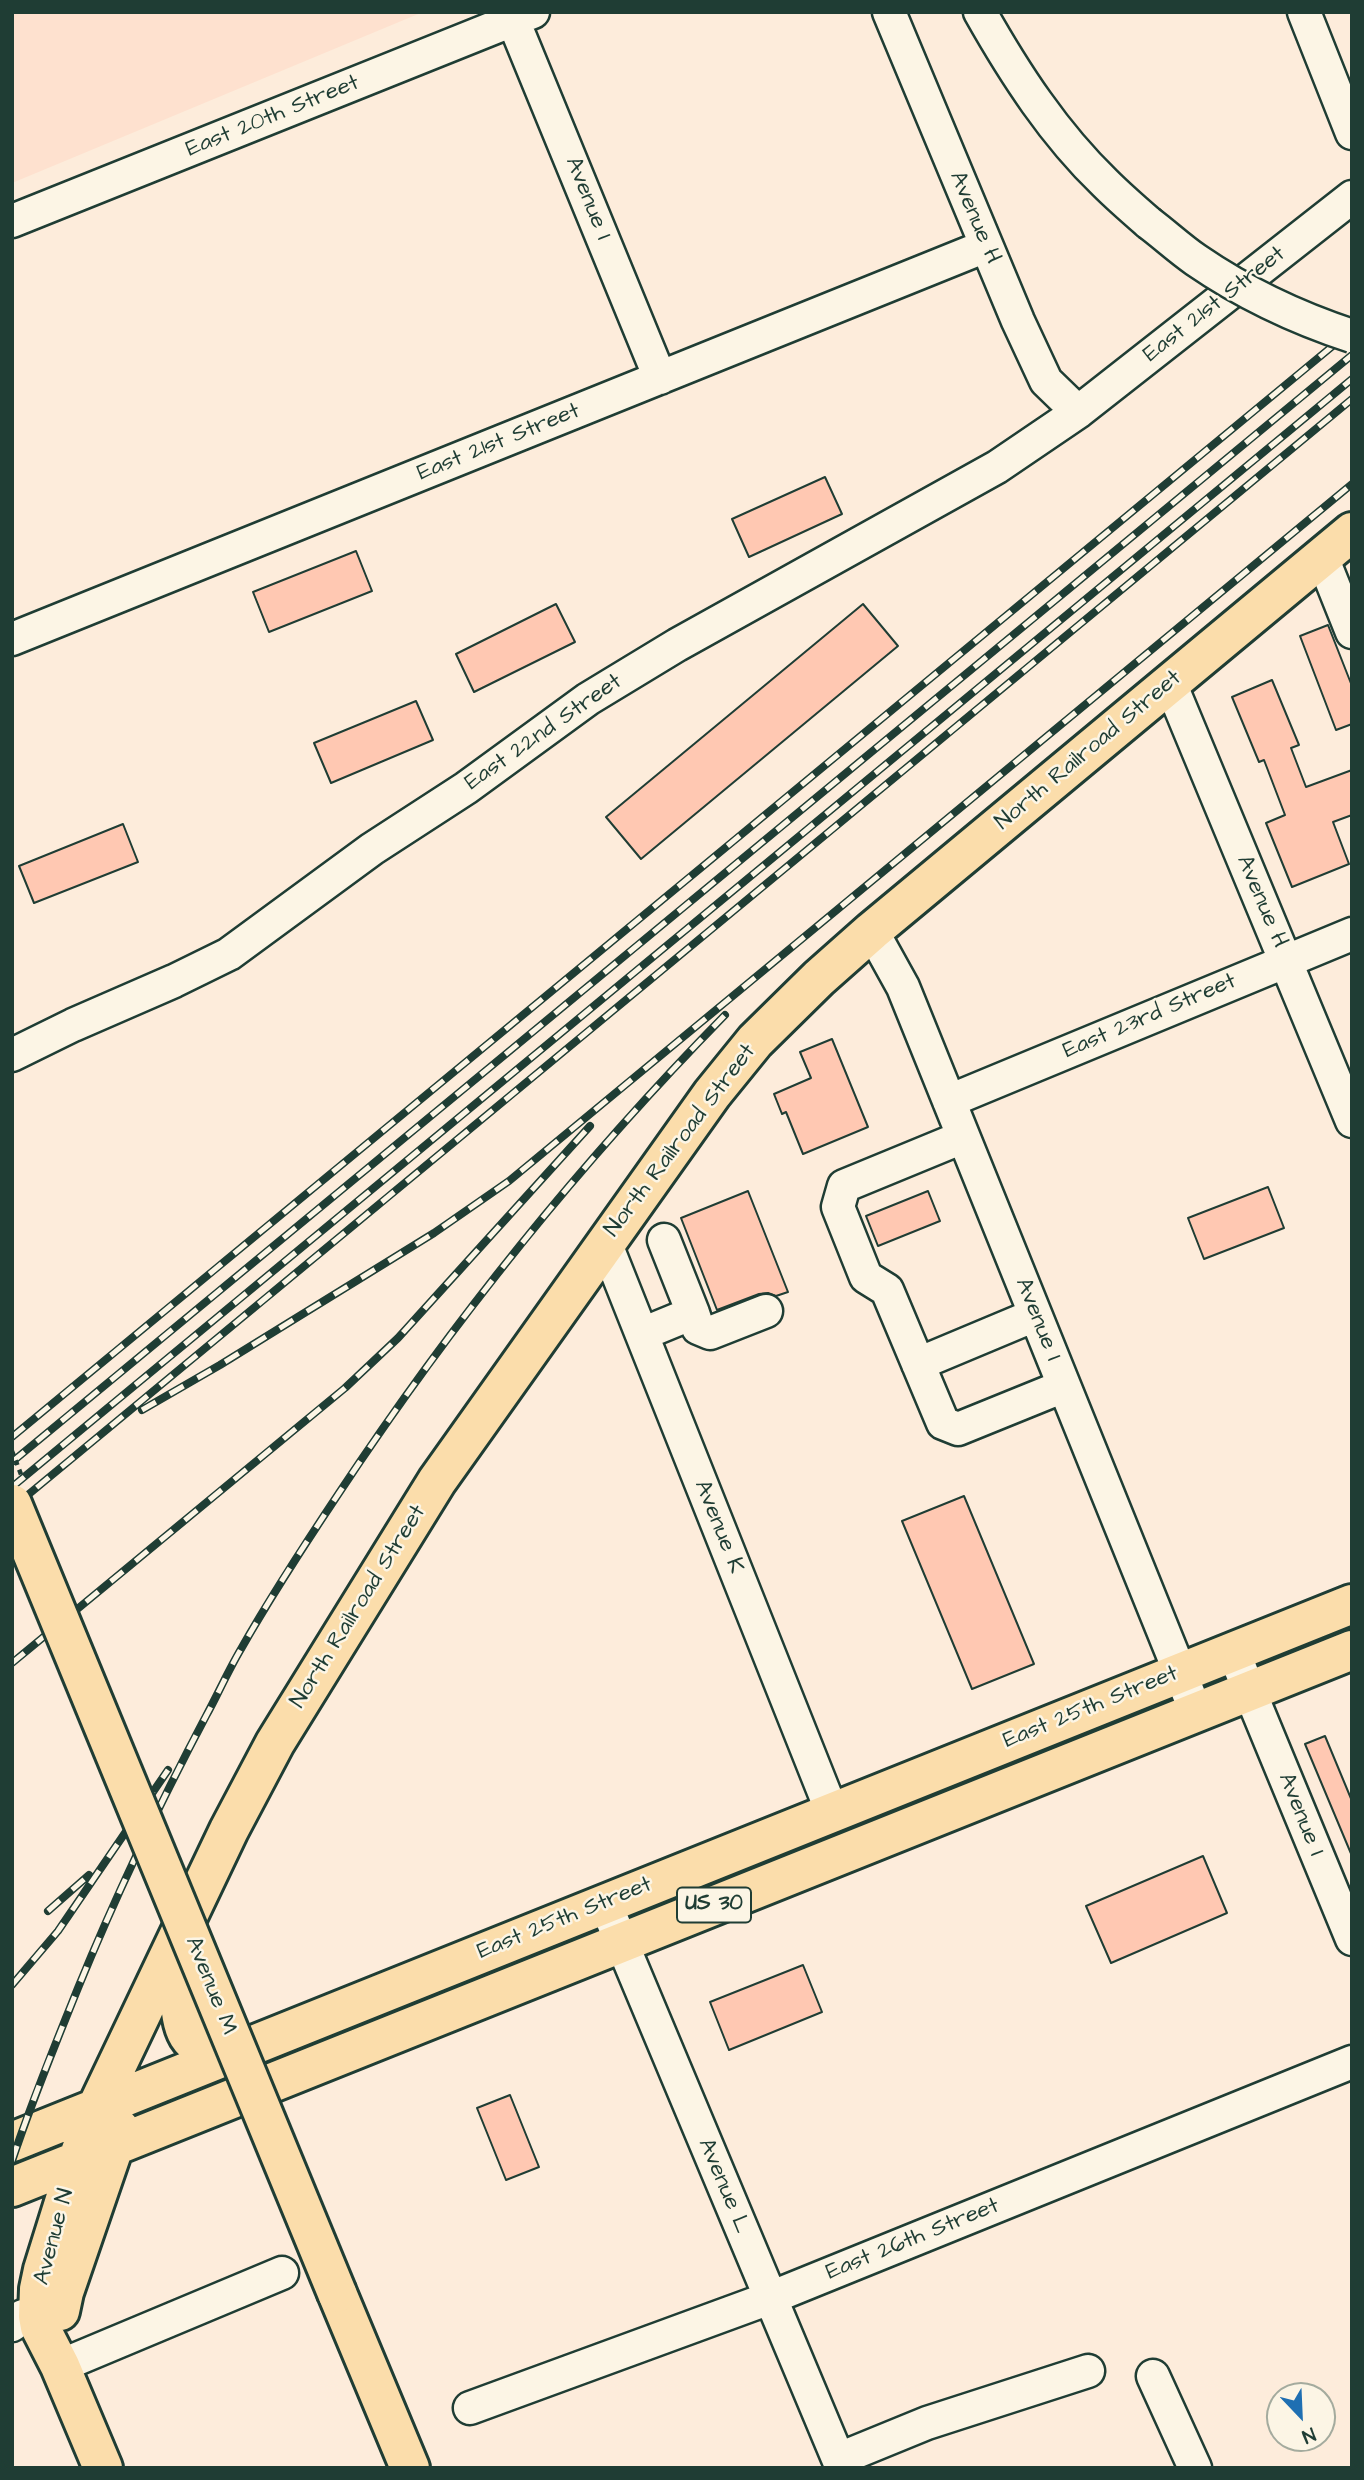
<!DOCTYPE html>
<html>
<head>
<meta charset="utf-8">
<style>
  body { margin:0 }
  #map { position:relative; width:1364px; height:2480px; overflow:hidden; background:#fdecdb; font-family:"Architects Daughter",sans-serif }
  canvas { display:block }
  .frame { position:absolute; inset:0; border:14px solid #1f3d34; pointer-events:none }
  .north { position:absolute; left:1266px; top:2382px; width:70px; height:70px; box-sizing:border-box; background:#fcf5e5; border:2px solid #a4ab9e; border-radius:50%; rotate:157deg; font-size:19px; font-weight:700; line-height:28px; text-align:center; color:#1f3d34 }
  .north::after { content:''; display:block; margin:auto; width:24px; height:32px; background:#1f6fb2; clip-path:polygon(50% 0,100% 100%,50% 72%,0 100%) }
</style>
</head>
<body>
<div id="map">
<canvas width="1364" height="2480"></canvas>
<div class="frame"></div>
<div class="north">N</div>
</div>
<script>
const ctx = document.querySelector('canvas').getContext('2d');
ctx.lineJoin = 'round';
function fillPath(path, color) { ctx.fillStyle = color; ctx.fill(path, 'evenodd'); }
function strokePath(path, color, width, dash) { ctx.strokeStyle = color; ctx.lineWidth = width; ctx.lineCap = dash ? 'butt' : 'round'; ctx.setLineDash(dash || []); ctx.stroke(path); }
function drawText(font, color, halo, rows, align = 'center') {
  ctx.font = font + ' "Architects Daughter",sans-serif'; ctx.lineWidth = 5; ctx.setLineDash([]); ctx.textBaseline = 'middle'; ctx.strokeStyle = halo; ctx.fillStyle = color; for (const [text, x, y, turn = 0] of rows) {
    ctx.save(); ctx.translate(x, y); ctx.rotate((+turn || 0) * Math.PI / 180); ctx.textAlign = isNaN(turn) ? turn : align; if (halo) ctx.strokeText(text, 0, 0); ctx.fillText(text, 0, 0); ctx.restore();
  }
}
const built = new Path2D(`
  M12 12H423L12 183Z`);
const building = new Path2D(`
  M825 477 842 514 749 557 732 519Z
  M356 551 372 591 269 632 253 592Z
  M556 604 575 642 474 692 456 654Z
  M863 604 898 646 641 859 606 817Z
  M1328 625 1352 686V724L1336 730 1300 636Z
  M1272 680 1299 745 1291 748 1306 787 1352 770V815L1333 822 1349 864 1292 887 1266 823 1285 815 1264 760 1259 762 1232 697Z
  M416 701 433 740 331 783 314 743Z
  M123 824 138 862 34 903 19 866Z
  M832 1039 868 1127 803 1154 786 1112 782 1114 774 1094 811 1078 800 1052Z
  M1268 1187 1284 1228 1204 1259 1188 1218Z
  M748 1191 788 1292 776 1296 768 1293 759 1294 717 1310 681 1218Z
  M928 1191 940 1221 878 1246 866 1216Z
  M964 1496 1034 1664 972 1689 902 1521Z
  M1325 1736 1352 1801V1856L1305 1744Z
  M1203 1856 1227 1913 1111 1963 1086 1906Z
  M803 1965 822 2012 729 2050 710 2002Z
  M510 2095 539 2167 506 2180 477 2108Z`);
const minor = new Path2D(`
  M889 12 1018 321 1046 381 1078 412
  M980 12C1015 74 1054 134 1105 183 1119 197 1134 210 1149 223
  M1304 12 1352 133
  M513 20 660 378
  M12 221 533 12
  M1322 557 1352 632
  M12 639 986 246
  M1170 683 1352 1121
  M872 931 903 987 1196 1712
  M12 1055 73 1025 174 981 229 954 372 849 466 788 588 699 677 645 997 467 1078 412 1352 197
  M949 1101 1352 934
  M963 1137 844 1186 838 1207 866 1277 887 1290 943 1423 958 1429 1064 1386
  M605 1242 832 1812
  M693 1313 698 1328 710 1333 766 1311
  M642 1334 693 1313 664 1240
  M918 1364 1035 1315
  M1233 1651 1352 1939
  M605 1903 842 2468
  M12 2325 23 2316
  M60 2366 282 2273
  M1153 2376 1195 2468
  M470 2408 770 2298 1352 2062
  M839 2459 927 2423 1088 2371`);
const major = new Path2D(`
  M179 1991C182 2030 184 2050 228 2054
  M12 2142 1352 1604
  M12 2187 1352 1650
  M337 2293 410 2468
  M60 2311 64 2292 120 2129
  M103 2468 60 2366 40 2327 38 2316 39 2289 43 2270 77 2161 97 2107 229 1830 275 1743 437 1481 712 1094 755 1041 819 978 872 931 1352 532`);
const rail = new Path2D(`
  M142 1410 220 1365 434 1233 509 1181 1352 484
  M12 1437 1352 330
  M12 1462 1352 355
  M12 1487 1352 379
  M12 1508 1352 399
  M12 1663 345 1388 398 1338 590 1126
  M48 1911 89 1875
  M12 1985 58 1931 168 1770
  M12 2161C31 2103 55 2045 78 1988 116 1895 159 1805 206 1716 218 1694 228 1671 241 1649 271 1596 305 1544 339 1493 452 1322 582 1161 725 1015`);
const pathBridge = new Path2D(`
  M12 1451 22 1477`);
const minorBridge = new Path2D(`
  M1149 223C1165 235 1180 249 1196 260 1244 293 1297 318 1352 336`);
const majorBridge = new Path2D(`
  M12 1504 337 2293`);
const shields = [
  [714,1905,74]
];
const shieldNames = [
  ["US 30",714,1905]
];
const streetNames = [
  ["East 20th Street",273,117,-22],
  ["Avenue I",587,199,68],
  ["Avenue H",974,218,67],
  ["East 21st Street",1215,305,-38],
  ["East 21st Street",499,443,-22],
  ["East 22nd Street",544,733,-35],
  ["North Railroad Street",1089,751,-40],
  ["Avenue H",1261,902,67],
  ["East 23rd Street",1150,1017,-23],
  ["North Railroad Street",681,1141,-53],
  ["Avenue I",1037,1320,68],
  ["Avenue K",718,1527,68],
  ["North Railroad Street",359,1607,-58],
  ["East 25th Street",1091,1708,-22],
  ["Avenue I",1300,1815,68],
  ["East 25th Street",565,1919,-22],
  ["Avenue M",210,1986,68],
  ["Avenue L",723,2186,67],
  ["Avenue N",55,2237,-75],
  ["East 26th Street",913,2240,-22]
];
fillPath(built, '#fee1cf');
fillPath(building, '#ffc8b2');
strokePath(building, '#1f3d34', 2);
strokePath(minor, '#1f3d34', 37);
strokePath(major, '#1f3d34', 44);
strokePath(minor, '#fcf5e5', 32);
strokePath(major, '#fbddab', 38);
strokePath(rail, '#1f3d34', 8);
strokePath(rail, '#fcf5e5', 5, [16]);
strokePath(minorBridge, '#1f3d34', 37, []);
strokePath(majorBridge, '#1f3d34', 44, []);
strokePath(pathBridge, '#1f3d34', 4.5, [5, 5]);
strokePath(minorBridge, '#fcf5e5', 32);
strokePath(majorBridge, '#fbddab', 38);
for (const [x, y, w] of shields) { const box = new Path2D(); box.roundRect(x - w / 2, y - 17.5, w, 35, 5); ctx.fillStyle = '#fcf5e5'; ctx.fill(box); strokePath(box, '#1f3d34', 2); }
drawText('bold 21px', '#1f3d34', null, shieldNames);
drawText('23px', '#1f3d34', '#fcf5e5', streetNames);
</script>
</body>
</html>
